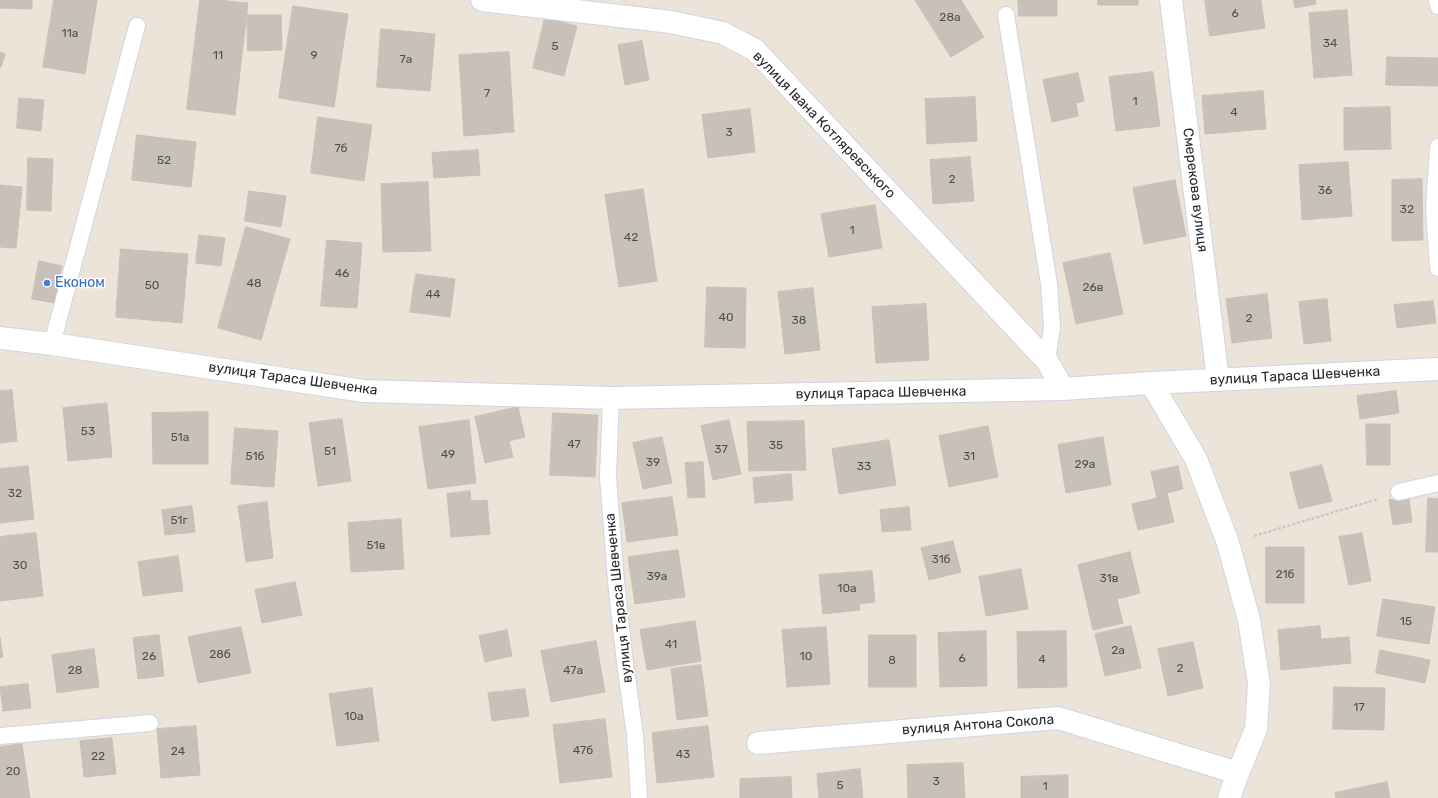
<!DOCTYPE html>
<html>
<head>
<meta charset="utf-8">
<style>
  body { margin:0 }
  canvas { display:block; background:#ede4d9 }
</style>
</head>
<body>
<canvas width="1438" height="798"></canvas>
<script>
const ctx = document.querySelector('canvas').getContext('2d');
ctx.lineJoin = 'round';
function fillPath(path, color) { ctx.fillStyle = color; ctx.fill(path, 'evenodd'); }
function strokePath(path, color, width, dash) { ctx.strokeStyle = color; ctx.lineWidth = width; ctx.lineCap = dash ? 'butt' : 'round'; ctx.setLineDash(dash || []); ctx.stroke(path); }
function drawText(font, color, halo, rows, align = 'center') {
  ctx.font = font + ' Rubik,sans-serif'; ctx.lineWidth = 3; ctx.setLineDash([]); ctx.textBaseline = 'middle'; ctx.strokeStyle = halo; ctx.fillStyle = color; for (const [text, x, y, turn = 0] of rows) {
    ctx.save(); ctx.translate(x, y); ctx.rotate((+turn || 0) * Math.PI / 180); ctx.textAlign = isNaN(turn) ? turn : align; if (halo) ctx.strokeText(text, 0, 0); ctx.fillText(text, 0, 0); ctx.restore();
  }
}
const building = new Path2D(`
  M0 0H32V9L0 8Z
  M54 0H97L85 74 43 67Z
  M200 0H218L248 3 235 115 187 109Z
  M915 0H961L984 37 951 57Z
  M1018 0H1057V16H1019Z
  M1098 0H1138V5H1098Z
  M1205 0H1261L1265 28 1210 36Z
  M1294 0H1315L1316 4 1295 8Z
  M293 6 348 14 334 107 279 98Z
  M1347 10 1352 75 1314 78 1309 13Z
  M247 15H281L282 50 248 51Z
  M545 18 577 26 564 76 533 68Z
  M381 29 435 34 430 91 377 87Z
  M642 41 649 80 625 85 618 45Z
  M0 52 5 54 1 67H0Z
  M509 52 514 132 464 136 459 55Z
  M1387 57 1438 58V86L1386 85Z
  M1153 72 1160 126 1116 131 1109 77Z
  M1078 73 1084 101 1076 103 1078 116 1052 122 1043 80Z
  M1263 91 1266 129 1205 134 1202 96Z
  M975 97 977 141 927 144 925 99Z
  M19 98 44 100 41 131 17 128Z
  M1390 107 1391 149 1344 150V108Z
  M750 109 755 152 708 158 702 115Z
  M318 117 372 125 364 181 311 173Z
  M137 135 196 142 191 187 132 180Z
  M478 150 480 175 434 178 432 153Z
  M970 157 974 201 933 204 930 160Z
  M28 158 53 159 51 211 27 210Z
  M1348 162 1352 216 1302 220 1299 165Z
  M1422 179 1423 240 1392 241V180Z
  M1175 180 1186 236 1144 244 1133 188Z
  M428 182 431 251 383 252 381 184Z
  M0 185 22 187 16 248 0 247Z
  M643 189 657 281 619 287 605 195Z
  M249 191 286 196 281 227 245 221Z
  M875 205 882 248 829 257 821 214Z
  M246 227 290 239 261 340 218 328Z
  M199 235 225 238 221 266 196 263Z
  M327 240 362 243 357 308 321 306Z
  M121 249 188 254 182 323 116 317Z
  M1110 253 1123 314 1076 324 1063 263Z
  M39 261 62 266 55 303 32 299Z
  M416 274 455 279 450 317 410 312Z
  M707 287 746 288 745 348 705 347Z
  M813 288 820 350 785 354 778 292Z
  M1267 294 1272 338 1232 343 1226 299Z
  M1327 299 1331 341 1304 344 1299 302Z
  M1433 301 1436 323 1397 328 1394 305Z
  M926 304 929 360 876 363 872 307Z
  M12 390 17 441 0 443V391Z
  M1396 391 1399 413 1360 419 1357 396Z
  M107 403 112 457 68 461 63 408Z
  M518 407 525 437 509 441 513 457 485 463 475 417Z
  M208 412V464H153L152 413Z
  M553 413 598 415 595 477 550 475Z
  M342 419 351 481 318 486 309 423Z
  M469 420 476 483 428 489 419 427Z
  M729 420 741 474 713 480 701 426Z
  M804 421 806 470 749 471 747 422Z
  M1366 424H1390V465H1367Z
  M988 426 998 477 949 487 939 436Z
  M235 428 278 431 274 487 231 484Z
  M662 437 672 483 643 489 633 443Z
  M1103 437 1111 485 1066 493 1058 445Z
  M889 440 896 485 839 494 832 449Z
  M703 462 705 497 688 498 685 463Z
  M1322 465 1332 501 1299 509 1290 473Z
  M28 466 34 519 0 523V469Z
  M1178 466 1183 489 1167 493 1174 522 1138 530 1132 504 1157 498 1151 472Z
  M791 474 793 500 755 503 753 478Z
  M470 491 471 501 487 500 490 534 451 537 447 494Z
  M672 497 678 535 627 542 622 503Z
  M1409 498 1412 522 1393 525 1389 500Z
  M1428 498 1438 499V552H1426Z
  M267 502 273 558 246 562 238 506Z
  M192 506 195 532 165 535 162 510Z
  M909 507 911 530 882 532 880 510Z
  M401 519 404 569 351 572 348 523Z
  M36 533 43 596 0 601V537Z
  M1362 533 1371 581 1349 585 1339 537Z
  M953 541 961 572 929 580 921 548Z
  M1266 547H1304V603H1266Z
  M678 550 685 597 635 604 628 557Z
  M1130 552 1140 593 1117 599 1123 623 1093 630 1078 565Z
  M178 556 183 591 143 596 138 562Z
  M1021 569 1028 609 986 616 979 577Z
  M872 571 875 602 859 604 860 610 823 614 819 575Z
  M295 582 302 615 262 623 255 590Z
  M1383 599 1435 607 1429 644 1377 636Z
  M695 621 701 661 647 670 640 630Z
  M1131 626 1141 668 1105 676 1095 634Z
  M1320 626 1321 639 1349 637 1351 663 1281 670 1278 630Z
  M241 627 251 673 198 683 188 637Z
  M826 627 830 684 787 687 782 630Z
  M507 630 512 656 485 662 479 636Z
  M986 631 987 686 940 687 938 633Z
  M1066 631 1067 687 1018 688 1017 632Z
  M159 635 164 676 138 679 133 638Z
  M869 635H916V687H869Z
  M0 638 3 657 0 658Z
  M596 641 605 692 551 702 541 651Z
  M1193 642 1203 688 1168 696 1158 649Z
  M94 649 99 687 57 693 52 655Z
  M1380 650 1430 660 1425 683 1376 673Z
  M701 665 708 716 677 720 671 669Z
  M28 684 31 708 3 711 0 687Z
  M1334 687 1385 688 1384 730 1333 729Z
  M372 688 379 741 337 746 329 694Z
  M525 689 529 716 492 721 488 693Z
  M605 719 612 777 560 783 553 725Z
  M196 726 200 775 161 778 157 729Z
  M708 726 714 777 657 783 652 733Z
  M112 738 116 774 84 777 80 741Z
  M22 744 30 798H0V747Z
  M963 763 965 798H908L907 765Z
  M860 769 863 798H819L817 774Z
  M1068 775V798H1021V777Z
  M791 777 792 798H740V779Z
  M1387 782 1390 798H1336L1335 793Z`);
const path = new Path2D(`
  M1254 536 1378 499`);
const service = new Path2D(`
  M1437 0 1438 6
  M1006 15 1049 284 1052 327 1047 361
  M1438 147 1434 209 1438 268
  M52 344 137 26
  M611 398 608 477 616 581 625 663 635 735 639 798
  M1399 492 1438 483
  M0 736 150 723`);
const minor = new Path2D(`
  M482 0 671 22 723 33 755 50 1047 361 1063 389
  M1171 0 1218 379
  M0 338 52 344 364 391 611 398 1063 389 1151 383 1438 369
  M1151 383 1196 459 1228 543 1249 620 1259 684 1256 729 1238 773 1229 798
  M758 743 1058 718 1238 773`);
const markers = [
  [47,283,4,"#3f7fe0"]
];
const numberNames = [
  ["6",1235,14],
  ["28а",950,18],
  ["11а",70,34],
  ["34",1330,44],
  ["5",555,47],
  ["11",218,56],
  ["9",314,56],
  ["7а",406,60],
  ["7",487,94],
  ["1",1135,102],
  ["4",1234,113],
  ["3",729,133],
  ["7б",341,149],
  ["52",164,161],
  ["2",952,180],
  ["36",1325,191],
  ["32",1407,210],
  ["1",852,231],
  ["42",631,238],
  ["46",342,274],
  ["48",254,284],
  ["50",152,286],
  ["26в",1093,288],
  ["44",433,295],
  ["40",726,318],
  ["2",1249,319],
  ["38",799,321],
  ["53",88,432],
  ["51а",180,438],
  ["47",574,445],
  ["35",776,446],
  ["37",721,450],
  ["51",330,452],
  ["49",448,455],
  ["51б",255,457],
  ["31",969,457],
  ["39",653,463],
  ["29а",1085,465],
  ["33",864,467],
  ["32",15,494],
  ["51г",179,521],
  ["51в",376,546],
  ["31б",941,560],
  ["30",20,566],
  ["21б",1285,575],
  ["39а",657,577],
  ["31в",1109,579],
  ["10а",847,589],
  ["15",1406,622],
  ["41",671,645],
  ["2а",1118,651],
  ["28б",220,655],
  ["26",149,657],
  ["10",806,657],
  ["6",962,659],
  ["4",1042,660],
  ["8",892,661],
  ["2",1180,669],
  ["28",75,671],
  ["47а",573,671],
  ["17",1359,708],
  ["10а",354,717],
  ["47б",583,751],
  ["24",178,752],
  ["43",683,755],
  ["22",98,757],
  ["20",13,772],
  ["3",936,782],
  ["5",840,786],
  ["1",1045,787]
];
const streetNames = [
  ["вулиця Івана Котляревського",824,125,46],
  ["Смерекова вулиця",1195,190,83],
  ["вулиця Тараса Шевченка",1295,376,-3],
  ["вулиця Тараса Шевченка",293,379,8],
  ["вулиця Тараса Шевченка",881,393,-1],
  ["вулиця Тараса Шевченка",619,598,-96],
  ["вулиця Антона Сокола",978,725,-4]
];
const shopNames = [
  ["Економ",55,283]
];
fillPath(building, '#c8c1b9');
strokePath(building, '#c8c0b3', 1);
strokePath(service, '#cfd3e3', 18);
strokePath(minor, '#cfd3e3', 24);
strokePath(path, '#c7c7c7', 2.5, [3, 2]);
strokePath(service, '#fff', 16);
strokePath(minor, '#fff', 22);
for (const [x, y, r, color] of markers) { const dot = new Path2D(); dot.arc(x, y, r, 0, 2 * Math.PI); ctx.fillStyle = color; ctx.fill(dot); strokePath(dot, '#fff', 1.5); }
drawText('12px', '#514f4d', null, numberNames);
drawText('14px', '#292929', '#fff', streetNames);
drawText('14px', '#366cbe', '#fff', shopNames, 'left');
</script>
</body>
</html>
